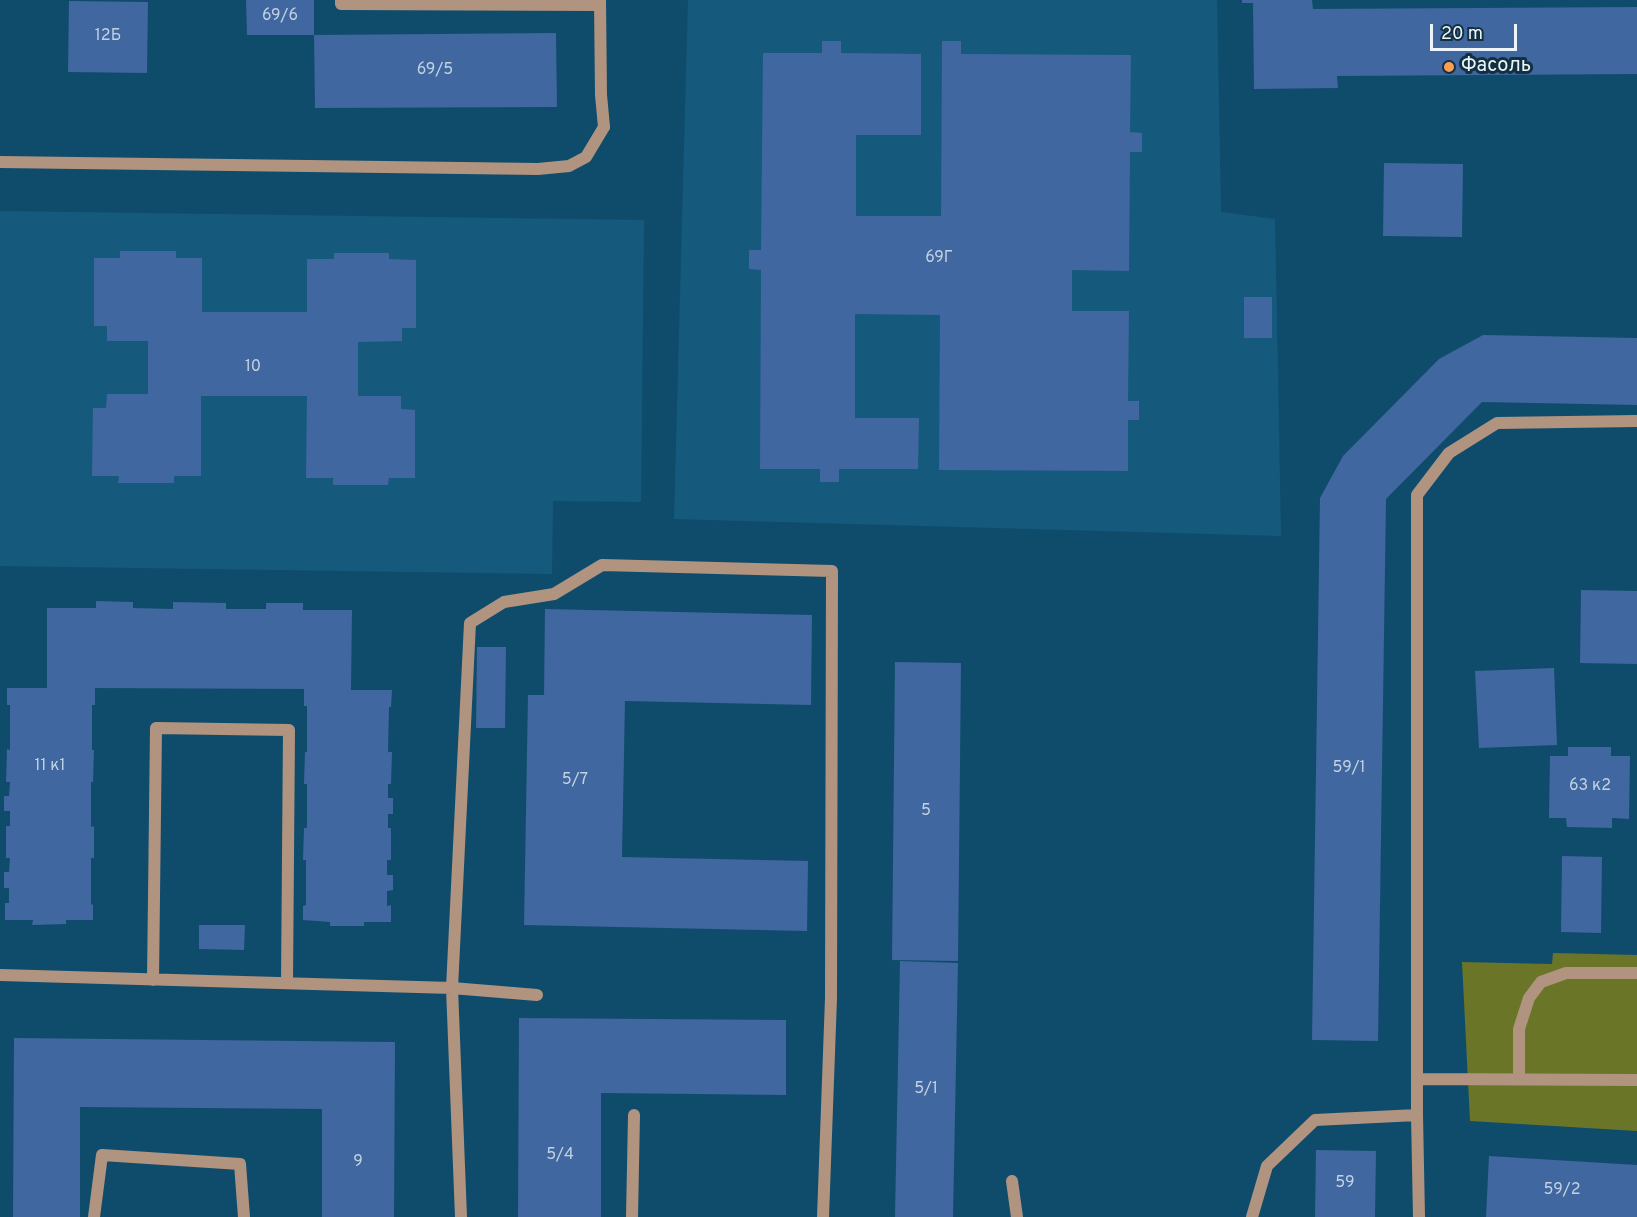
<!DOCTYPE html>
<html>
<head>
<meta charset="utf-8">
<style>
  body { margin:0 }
  #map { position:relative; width:1637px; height:1217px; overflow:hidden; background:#0f4c6c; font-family:Overpass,sans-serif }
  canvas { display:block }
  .scale { position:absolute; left:1430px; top:24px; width:87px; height:27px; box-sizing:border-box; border:3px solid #eef5fa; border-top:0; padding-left:8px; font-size:18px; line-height:21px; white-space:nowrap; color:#eef5fa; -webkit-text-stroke:4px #113042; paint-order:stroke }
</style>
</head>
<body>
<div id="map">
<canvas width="1637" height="1217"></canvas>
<div class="scale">20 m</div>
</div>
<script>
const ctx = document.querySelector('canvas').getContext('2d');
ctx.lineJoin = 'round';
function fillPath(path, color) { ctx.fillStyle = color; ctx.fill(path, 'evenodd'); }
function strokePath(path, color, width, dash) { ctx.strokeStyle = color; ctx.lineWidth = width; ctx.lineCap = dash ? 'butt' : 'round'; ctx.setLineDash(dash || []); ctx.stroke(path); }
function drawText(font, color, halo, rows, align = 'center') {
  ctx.font = font + ' Overpass,sans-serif'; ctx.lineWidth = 6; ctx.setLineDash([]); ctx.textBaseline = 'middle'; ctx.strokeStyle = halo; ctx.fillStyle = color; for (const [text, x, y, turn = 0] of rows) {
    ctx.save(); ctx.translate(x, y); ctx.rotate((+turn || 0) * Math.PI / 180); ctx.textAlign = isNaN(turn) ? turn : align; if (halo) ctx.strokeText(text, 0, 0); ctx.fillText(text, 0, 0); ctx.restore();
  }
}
const built = new Path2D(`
  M688 0H1217L1221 212 1275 219 1281 536 674 519Z
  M0 211 644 220 641 502 553 501 552 574 0 566Z`);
const green = new Path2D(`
  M1553 953 1637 955V1131L1470 1121 1462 962 1552 964Z`);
const building = new Path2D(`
  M246 0H314V35H247Z
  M1242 0H1312L1313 9 1637 7V74L1337 76 1338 88 1254 89 1253 3H1242Z
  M69 1 148 2 147 73 68 72Z
  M556 33 557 107 315 108 314 35Z
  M822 41H841V53L921 54V135H856V216H941L942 41H961V54L1131 55 1130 132 1142 133V152H1130L1129 271 1072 270V311H1129L1128 401H1139V420H1128V471L939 470 940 315 855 314V418H919L918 469H839V482H820V469H760L761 270 749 269V250H761L763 53H822Z
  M1384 163 1463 164 1462 237 1383 236Z
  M120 251H176V258H202V312H307V259H334V253H389V259L416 260V328H402V341L358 342V396H401V409L415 410V478H389L388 485H333V478H306L307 396H201V476H174V483H118L119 476H92L93 408H106L107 394H148V341H107V326H94V258H120Z
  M1244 297H1272V338H1244Z
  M1483 335 1637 338V405L1482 402 1386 499 1378 1041 1312 1040 1320 498 1343 456 1439 359Z
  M1581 590 1637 591V664L1580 663Z
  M96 601 133 602V608L173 609V602L226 603V609H266V603H303V610H352L351 690H392L391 707H389L388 752H392L391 784H388V798H393V814H388V828H391V860H387V875H393V890L387 891V906L391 905V922H364V926H330V922L303 920V906L306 905V860H303L304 828H307V784H304L305 752H307V706H304V689L95 688V705H92V750H94L93 782H91V827L94 826V858H91V905L93 904V920H66V924L32 925 33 920H5V903H9V888H4V872H9L10 858H6V826H10V811H4V796H9L10 782H6L7 749 10 750V705H7V688H47V608H96Z
  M545 609 812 615 811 705 625 701 622 857 808 861 807 931 524 925 528 695H544Z
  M477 647H506L505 728H476Z
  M895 662 961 663 958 961 892 960Z
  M1554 668 1557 745 1479 748 1475 671Z
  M1568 747H1611V756H1630L1629 819 1612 818V828L1567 827 1566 818H1549L1550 756H1568Z
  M1562 856 1602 857 1601 933 1561 932Z
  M199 925H245L244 950 199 949Z
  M900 961 958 963 953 1217H895Z
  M519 1018 786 1020V1095L601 1093V1217H518Z
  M14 1038 395 1042 394 1217H322V1109L80 1107V1217H13Z
  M1316 1150 1376 1151 1375 1217H1315Z
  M1489 1156 1637 1165V1217H1486Z`);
const service = new Path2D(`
  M341 0V4L600 5
  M600 0 601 95 604 127
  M0 975 452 988 470 623 504 602 554 594 602 565 832 571 831 998 823 1217
  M153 980 156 728 289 730 287 983
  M1417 1079 1637 1080
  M1519 1079V1029L1529 998 1541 982 1566 973H1637
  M1012 1181 1017 1217
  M94 1217 102 1155 240 1164 244 1217
  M461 1217 452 988 537 995
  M632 1217 634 1115
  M1252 1217 1267 1166 1315 1120 1417 1115
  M1419 1217 1417 1115V495L1449 453 1497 423 1637 421`);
const minor = new Path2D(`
  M0 162 538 169 569 166 586 157 604 127`);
const markers = [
  [1449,67,6,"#fc9d52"]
];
const numberNames = [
  ["69/6",280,17],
  ["12Б",108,37],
  ["69/5",435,71],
  ["69Г",939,259],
  ["10",253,368],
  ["11 к1",50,767],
  ["59/1",1349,769],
  ["5/7",575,781],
  ["63 к2",1590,787],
  ["5",926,812],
  ["5/1",926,1090],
  ["5/4",560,1156],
  ["9",358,1163],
  ["59",1345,1184],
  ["59/2",1562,1191]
];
const poiNames = [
  ["Фасоль",1461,67]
];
fillPath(built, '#155a7d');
fillPath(green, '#6a7528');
fillPath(building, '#40679f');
strokePath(service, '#b09480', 12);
strokePath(minor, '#b09480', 12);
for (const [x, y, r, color] of markers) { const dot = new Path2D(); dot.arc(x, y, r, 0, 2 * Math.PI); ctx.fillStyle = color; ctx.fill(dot); strokePath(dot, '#113042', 2); }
drawText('16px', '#c2d2e3', null, numberNames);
drawText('20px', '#eef5fa', '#113042', poiNames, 'left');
</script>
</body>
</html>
